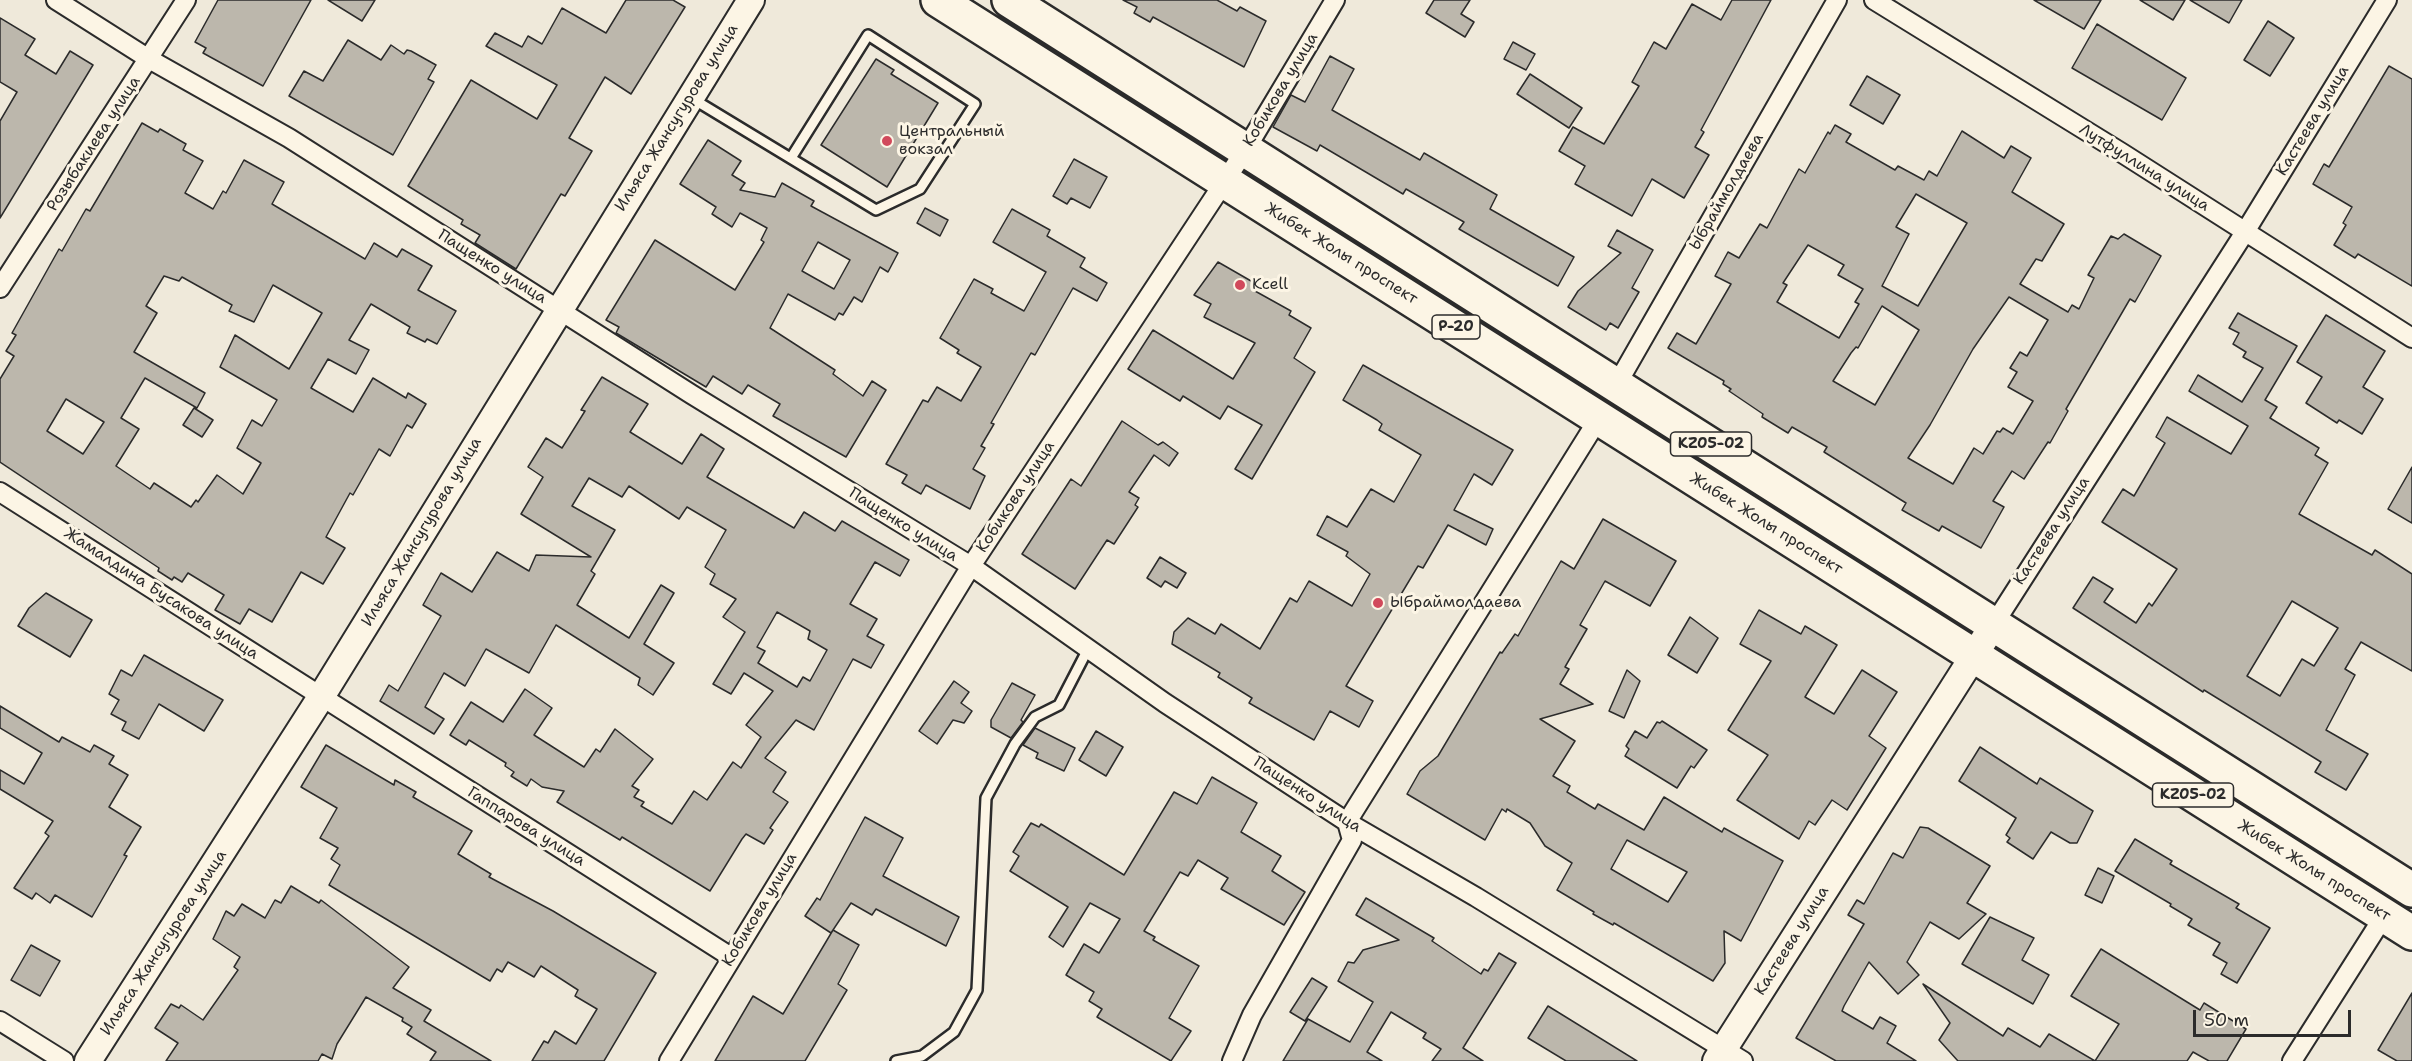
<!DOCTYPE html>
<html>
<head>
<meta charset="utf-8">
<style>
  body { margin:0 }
  #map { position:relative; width:2412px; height:1061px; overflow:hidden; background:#efe9da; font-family:"Shantell Sans",sans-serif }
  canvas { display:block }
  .scale { position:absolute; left:2193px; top:1010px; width:158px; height:27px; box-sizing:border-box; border:3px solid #2b2b2b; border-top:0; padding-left:8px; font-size:18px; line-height:21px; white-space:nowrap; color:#2b2b2b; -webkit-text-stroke:4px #fcf5e5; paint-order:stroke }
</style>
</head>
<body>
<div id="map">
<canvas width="2412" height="1061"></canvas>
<div class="scale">50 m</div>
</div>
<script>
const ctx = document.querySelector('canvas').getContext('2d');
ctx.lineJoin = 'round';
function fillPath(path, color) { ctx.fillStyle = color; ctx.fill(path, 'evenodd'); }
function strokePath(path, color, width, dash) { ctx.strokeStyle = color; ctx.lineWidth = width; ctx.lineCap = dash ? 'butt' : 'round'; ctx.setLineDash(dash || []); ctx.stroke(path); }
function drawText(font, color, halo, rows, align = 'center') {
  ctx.font = font + ' "Shantell Sans",sans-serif'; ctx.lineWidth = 6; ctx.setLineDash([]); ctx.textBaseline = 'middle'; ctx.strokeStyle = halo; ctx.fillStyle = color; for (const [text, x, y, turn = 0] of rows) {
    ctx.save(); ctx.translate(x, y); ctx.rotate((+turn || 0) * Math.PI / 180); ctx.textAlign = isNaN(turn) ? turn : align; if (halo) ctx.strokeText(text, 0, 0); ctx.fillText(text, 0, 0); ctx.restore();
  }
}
const building = new Path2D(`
  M218 0H311L263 86 203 53 206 48 195 42Z
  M328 0H375L362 21Z
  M626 0H673L685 7 631 94 605 77 569 138 592 151 565 196 561 194 516 269 475 243 480 235 461 224 463 220 408 186 471 80 537 119 557 85 486 46 495 33 522 47 528 36 542 44 562 8 606 33Z
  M1123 0H1217L1237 11 1240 7 1266 21 1244 67 1153 17 1150 22 1134 13 1137 7Z
  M1434 0H1470L1461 14 1474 22 1465 37 1426 13Z
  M1732 0H1771L1701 130 1704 132 1695 147 1709 155 1684 198 1652 179 1632 216 1575 184 1585 166 1559 151 1573 127 1604 144 1639 86 1632 82 1654 42 1666 49 1692 4 1721 20Z
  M2034 0H2101L2084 29Z
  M2140 0H2185L2173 20Z
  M2190 0H2242L2229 23Z
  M0 18 35 39 25 55 56 74 70 51 93 65 0 218V121L17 92 0 82Z
  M2268 21 2294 38 2270 76 2244 60Z
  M2097 24 2186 78 2162 120 2072 68Z
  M348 40 381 60 391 45 404 54 407 50 411 51 436 65 428 79 434 82 393 155 289 96 304 71 323 81Z
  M1513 42 1535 54 1526 70 1504 59Z
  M1330 56 1354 69 1332 110 1420 160 1424 153 1497 195 1490 209 1574 257 1558 286 1459 229 1464 222 1406 189 1403 194 1320 145 1317 151 1273 127 1291 95 1305 102Z
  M876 59 894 70 891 74 938 103 887 187 821 145Z
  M2389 66 2412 79V286L2358 254 2355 258 2334 245 2346 225 2343 223 2352 207 2313 184 2324 164 2329 167Z
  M1530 74 1582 108 1569 128 1517 94Z
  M1867 76 1900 95 1883 124 1850 105Z
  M142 123 158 132 160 129 186 144 183 150 203 161 185 193 213 209 223 191 226 193 244 160 284 182 272 204 365 259 374 243 397 257 402 249 432 266 418 290 456 311 437 344 427 339 425 342 407 333 410 327 371 304 349 340 369 350 356 374 328 359 311 388 353 412 373 378 406 398 408 393 426 404 412 428 407 425 390 456 379 449 353 495 350 493 326 537 345 548 323 584 301 572 272 622 249 609 240 624 215 610 224 595 188 573 182 582 174 577 172 580 158 571 159 568 0 462V379L14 356 6 351 16 335 12 333 59 249 62 251 86 209 90 211ZM164 276 179 281 182 277 232 305 229 311 254 322 273 285 322 313 289 369 235 335 220 367 277 400 262 426 252 420 237 448 261 463 243 494 217 475 198 502 196 500 191 507 154 483 150 489 116 466 139 429 121 418 145 378 197 408 205 393 134 352 157 313 146 306ZM66 399 104 422 83 454 47 431Z
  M1835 125 1851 134 1846 142 1895 170 1898 166 1924 180 1929 171 1937 176 1962 131 2004 158 2011 146 2031 158 2012 192 2064 224 2042 261 2036 259 2020 284 2068 312 2072 305 2079 309 2094 278 2088 275 2111 236 2118 239 2124 234 2161 256 2135 302 2130 299 2066 409 2068 411 2050 443 2048 442 2024 479 2012 471 1993 501 2004 507 1981 548 1942 526 1939 531 1902 510 1906 503 1824 452 1827 447 1792 427 1788 433 1762 417 1763 414 1729 391 1731 389 1723 384 1724 381 1668 348 1677 333 1696 344 1731 284 1715 276 1728 252 1739 258 1760 224 1767 228 1799 169 1805 173 1828 132 1830 134ZM1916 194 1967 223 1918 306 1882 286 1909 234 1896 227ZM1808 245 1844 265 1838 275 1863 289 1855 302 1859 304 1839 338 1777 302 1787 285 1783 283ZM2009 297 2048 320 2027 356 2020 352 2010 368 2017 372 2008 387 2033 401 2013 434 2003 428 2000 432 1997 431 1983 454 1974 448 1953 484 1908 458 1930 425 1973 349ZM1882 306 1919 330 1875 405 1833 381 1851 353 1856 347 1858 348Z
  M708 140 741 161 732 175 745 183 740 190 775 197 782 183 814 201 811 206 898 253 888 272 880 267 862 302 854 297 843 315 839 313 835 320 788 294 770 328 835 370 833 374 863 396 872 381 886 390 846 457 773 416 780 404 748 385 742 394 713 376 706 387 616 333 619 327 606 320 655 240 735 290 764 242 761 240 767 228 740 213 732 227 712 214 716 207 680 184ZM818 242 850 260 834 289 802 271Z
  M1074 159 1107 177 1090 208 1071 198 1067 204 1053 196Z
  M925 208 948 220 940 236 917 223Z
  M1012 209 1050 230 1047 236 1085 258 1080 267 1107 283 1097 301 1073 288 1035 355 1031 353 991 423 994 424 981 446 985 448 973 469 985 476 970 509 926 485 921 494 902 483 907 475 886 464 923 400 928 402 937 387 961 401 981 367 957 353 959 350 940 338 974 279 993 289 991 293 1024 311 1046 272 993 242Z
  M1617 230 1653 250 1632 288 1639 292 1618 328 1610 323 1606 330 1568 307 1578 291 1621 253 1608 246Z
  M1218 262 1258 285 1255 291 1291 311 1289 315 1311 328 1294 358 1315 372 1252 479 1235 469 1262 425 1228 406 1220 419 1183 396 1180 401 1128 369 1153 330 1233 379 1255 343 1204 317 1211 304 1194 295Z
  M2238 313 2297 346 2265 400 2277 407 2270 418 2319 448 2315 455 2328 463 2299 514 2372 555 2375 550 2412 574V671L2361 642 2345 669 2355 675 2326 730 2368 754 2346 790 2315 772 2321 762 2204 690 2203 692 2073 608 2093 577 2113 589 2104 602 2136 623 2149 603 2152 606 2177 569 2102 522 2123 489 2134 496 2165 443 2156 437 2167 417 2231 454 2248 426 2189 391 2198 375 2242 402 2263 368 2243 357 2246 352 2233 344 2239 333 2229 328ZM2292 601 2338 628 2314 666 2302 659 2280 696 2247 676Z
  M2326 315 2385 351 2363 387 2383 399 2362 434 2339 420 2337 423 2306 403 2322 377 2297 362Z
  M1363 365 1513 450 1492 485 1474 474 1454 510 1493 529 1486 545 1448 525 1423 568 1418 566 1346 686 1373 701 1359 727 1330 711 1314 740 1249 703 1252 698 1218 677 1220 673 1172 644 1174 632 1188 618 1215 634 1221 624 1260 649 1290 598 1297 602 1309 581 1352 606 1370 574 1346 556 1348 552 1317 535 1327 516 1347 527 1371 489 1394 502 1421 455 1379 430 1382 424 1377 420 1343 400Z
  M602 377 648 404 630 432 682 464 701 434 724 449 707 477 794 528 804 512 835 531 842 521 909 560 900 576 875 562 850 604 877 619 867 636 884 645 871 668 853 659 814 730 796 720 765 758 786 772 773 792 788 802 770 828 773 830 764 844 746 834 742 839 710 891 622 837 620 840 557 802 564 791 542 787 531 779 527 786 511 776 514 772 505 766 506 763 469 740 466 745 450 735 471 702 503 722 525 689 552 708 534 735 584 767 596 749 600 752 615 729 653 759 632 786 639 790 634 797 644 802 641 806 672 824 694 791 707 800 733 762 741 768 761 737 746 725 773 691 744 673 731 694 713 684 745 632 723 617 736 599 710 584 715 574 705 567 726 530 687 507 679 519 629 486 622 497 589 478 572 506 615 530 591 571 595 574 577 605 629 638 661 585 674 593 644 644 674 663 653 695 638 685 640 678 556 625 529 673 486 649 465 686 444 673 425 707 444 719 434 734 380 701 389 685 398 691 441 616 423 605 441 573 472 592 497 552 529 571 536 555 591 557 521 514 543 477 528 467 546 438 562 448 585 411 581 410ZM777 612 810 631 808 639 827 650 810 681 803 677 797 687 758 663 765 651 757 647Z
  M194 408 213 420 202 437 183 425Z
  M1122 421 1158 445 1163 442 1178 453 1169 466 1154 455 1129 492 1139 498 1135 505 1138 507 1114 544 1107 540 1075 589 1022 554 1071 479 1081 486Z
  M2412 467V523L2388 509Z
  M1603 519 1676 561 1650 606 1605 581 1580 625 1587 629 1565 667 1569 669 1560 684 1593 704 1540 719 1575 741 1553 776 1570 786 1567 792 1595 809 1598 804 1644 830 1664 797 1722 832 1724 828 1783 861 1741 941 1724 931 1725 963 1713 981 1614 923 1613 925 1593 914 1594 912 1557 890 1572 863 1545 846 1530 823 1507 809 1506 812 1502 809 1485 840 1407 794 1420 771 1438 756 1500 652 1502 653 1515 634 1518 636 1561 561 1574 569ZM1627 840 1687 872 1668 902 1611 869Z
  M1160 557 1186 573 1177 588 1165 581 1161 587 1147 578Z
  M46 593 92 620 70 657 18 626 29 608Z
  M1759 610 1801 634 1805 626 1837 645 1805 697 1834 714 1862 670 1897 692 1869 736 1886 748 1847 810 1832 800 1815 825 1809 821 1799 839 1737 800 1768 755 1728 730 1771 661 1740 644Z
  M1690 617 1718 638 1697 673 1668 655Z
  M144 655 223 700 204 731 159 704 139 739 122 730 126 722 111 714 119 700 109 694 121 670 132 676Z
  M1627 670 1640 681 1624 718 1609 711Z
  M954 681 969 692 961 703 972 711 964 723 953 720 937 744 919 731Z
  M1012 683 1035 695 1021 720 1023 722 1011 738 991 727V720Z
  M0 706 59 742 62 737 90 752 94 745 114 756 109 764 128 775 109 807 141 827 124 855 127 856 92 917 55 895 50 903 36 893 32 899 14 888 49 836 45 833 53 821 0 789V770L24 784 42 753 0 728Z
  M1662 721 1707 750 1694 768 1691 766 1677 788 1625 756 1629 749 1626 746 1635 731 1647 738 1657 722 1660 723Z
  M1035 728 1075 748 1064 771 1036 758 1038 753 1023 745Z
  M1096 731 1123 747 1106 776 1079 760Z
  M326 745 394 785 395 780 416 792 413 797 472 831 458 854 491 874 489 877 553 911 656 973 604 1061H532L544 1041 548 1043 555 1031 576 1044 597 1009 575 996 578 990 541 966 534 977 508 962 502 972 497 969 490 981 329 885 340 865 331 859 338 848 320 838 337 808 301 787Z
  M1980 747 2037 784 2040 778 2093 811 2077 843H2070L2051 832 2033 859 2007 842 2010 838 2006 835 2016 818 1959 781Z
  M1212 777 1257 803 1241 832 1281 856 1272 871 1305 892 1284 925 1221 889 1228 878 1198 860 1188 876 1180 872 1144 931 1155 937 1153 940 1199 966 1169 1018 1191 1031 1171 1061 1097 1017 1102 1009 1089 1001 1094 992 1066 975 1084 944 1099 953 1120 919 1090 903 1063 947 1049 937 1068 907 1010 871 1019 856 1013 852 1031 823 1039 827 1041 824 1124 875 1174 792 1197 804Z
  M865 817 903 838 883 876 959 917 946 946 876 909 872 915 851 903 831 933 805 916 817 898 820 900Z
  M1920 827 1928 828 1990 866 1967 903 1986 914 1959 939 1930 922 1907 962 1919 975 1898 994 1869 962 1844 1006 1842 1011 1873 1029 1880 1017 1896 1026 1887 1043 1916 1061H1836L1796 1038 1864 924 1848 915 1857 900 1864 904 1893 853 1903 858Z
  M2135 839 2172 861 2170 864 2239 904 2236 908 2270 928 2237 983 2221 974 2227 963 2213 955 2220 943 2188 925 2192 919 2170 906 2171 904 2115 871Z
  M2098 868 2114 876 2102 903 2085 895Z
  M291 886 319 903 321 900 409 967 393 988 431 1010 424 1021 491 1061H430L436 1052 407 1034 412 1027 402 1021 403 1018 366 997 337 1044 332 1059 322 1054 318 1061H166L178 1043 155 1028 171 1004 179 1008 181 1005 203 1020 238 970 234 967 240 957 213 939 226 911 234 916 242 904 265 918 275 900 281 903Z
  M1366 898 1434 938 1432 941 1481 974 1484 969 1488 971 1499 953 1516 963 1463 1048 1483 1061H1432L1441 1049 1423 1038 1426 1033 1391 1012 1367 1052 1382 1061H1283L1308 1019 1350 1042 1373 1002 1338 981 1348 962 1354 963 1363 950 1399 940 1356 915Z
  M1990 917 2034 938 2022 960 2049 975 2033 1004 1962 964Z
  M833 930 859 945 838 984 847 990 805 1061H715L753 996 783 1014Z
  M31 945 60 961 40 996 11 980Z
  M2101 949 2200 1010 2204 1003 2246 1029 2227 1061H2209L2193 1052 2187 1061H2095L2119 1024 2071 996Z
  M1312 978 1327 987 1305 1021 1290 1012Z
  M1923 984 2003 1036 2008 1028 2040 1047 2049 1034 2095 1061H1958L1939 1040 1950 1023Z
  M2412 993V1061H2397L2378 1050Z
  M1548 1006 1637 1061H1566L1528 1038Z`);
const lane = new Path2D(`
  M693 99 876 210 920 189 975 104 868 35 791 158
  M896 1061 922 1056 954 1032 977 990 986 798 1015 744 1035 717 1059 705 1088 649`);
const street = new Path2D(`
  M56 0 149 59 289 138 691 394 971 566 1165 703 1347 822 1476 897 1743 1061
  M1874 0 2122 153 2412 338
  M0 288 186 0
  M1617 384 1837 0
  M0 492 731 957
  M1994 624 2245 232 2387 0
  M0 1021 64 1061
  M669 1061 971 566 1246 149 1335 0
  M1232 1061 1252 1015 1352 840 1347 822 1599 418
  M2292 1061 2384 916`);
const secondary = new Path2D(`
  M88 1061 321 697 751 0
  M1716 1061 1994 624`);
const highway = new Path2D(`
  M938 0 2412 933
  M1009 0 2412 890`);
const markers = [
  [887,141,6,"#d1495b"],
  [1240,285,6,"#d1495b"],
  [1378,603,6,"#d1495b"]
];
const shields = [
  [1456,327,48],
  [1711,444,81],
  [2193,795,81]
];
const shieldNames = [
  ["Р-20",1456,327],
  ["KZ05-02",1711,444],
  ["KZ05-02",2193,795]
];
const streetNames = [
  ["Кобикова улица",1281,90,-59],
  ["Ильяса Жансугурова улица",677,118,-58],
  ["Кастеева улица",2313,121,-59],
  ["Розыбакиева улица",94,144,-57],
  ["Лутфуллина улица",2144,168,32],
  ["Ыбраймолдаева",1727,192,-60],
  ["Жибек Жолы проспект",1341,254,32],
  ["Пащенко улица",492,267,32],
  ["Кобикова улица",1016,497,-57],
  ["Жибек Жолы проспект",1766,524,32],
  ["Пащенко улица",903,525,32],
  ["Кастеева улица",2052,531,-57],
  ["Ильяса Жансугурова улица",422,532,-59],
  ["Жамалдина Бусакова улица",161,594,33],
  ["Пащенко улица",1307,795,33],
  ["Гаппарова улица",526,827,32],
  ["Жибек Жолы проспект",2314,871,32],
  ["Кобикова улица",760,910,-59],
  ["Кастеева улица",1792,941,-58],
  ["Ильяса Жансугурова улица",164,943,-57]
];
const poiNames = [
  ["Центральный",899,132],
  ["вокзал",899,150],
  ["Kcell",1252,285],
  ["Ыбраймолдаева",1390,603]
];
fillPath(building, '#bcb7ac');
strokePath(building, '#2b2b2b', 1.5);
strokePath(lane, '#2b2b2b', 14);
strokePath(street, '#2b2b2b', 22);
strokePath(secondary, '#2b2b2b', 30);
strokePath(highway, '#2b2b2b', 38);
strokePath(lane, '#fcf5e5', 9);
strokePath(street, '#fcf5e5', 18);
strokePath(secondary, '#fcf5e5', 26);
strokePath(highway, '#fcf5e5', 33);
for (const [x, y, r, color] of markers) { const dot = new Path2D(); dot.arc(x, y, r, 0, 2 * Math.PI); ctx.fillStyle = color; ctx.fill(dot); strokePath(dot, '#fcf5e5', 2); }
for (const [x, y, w] of shields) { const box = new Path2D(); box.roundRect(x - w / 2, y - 12, w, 24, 4.5); ctx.fillStyle = '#fcf5e5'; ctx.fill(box); strokePath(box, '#2b2b2b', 1.5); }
drawText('bold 15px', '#2b2b2b', null, shieldNames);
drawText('16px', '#2b2b2b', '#fcf5e5', streetNames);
drawText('16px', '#2b2b2b', '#fcf5e5', poiNames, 'left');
</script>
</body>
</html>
